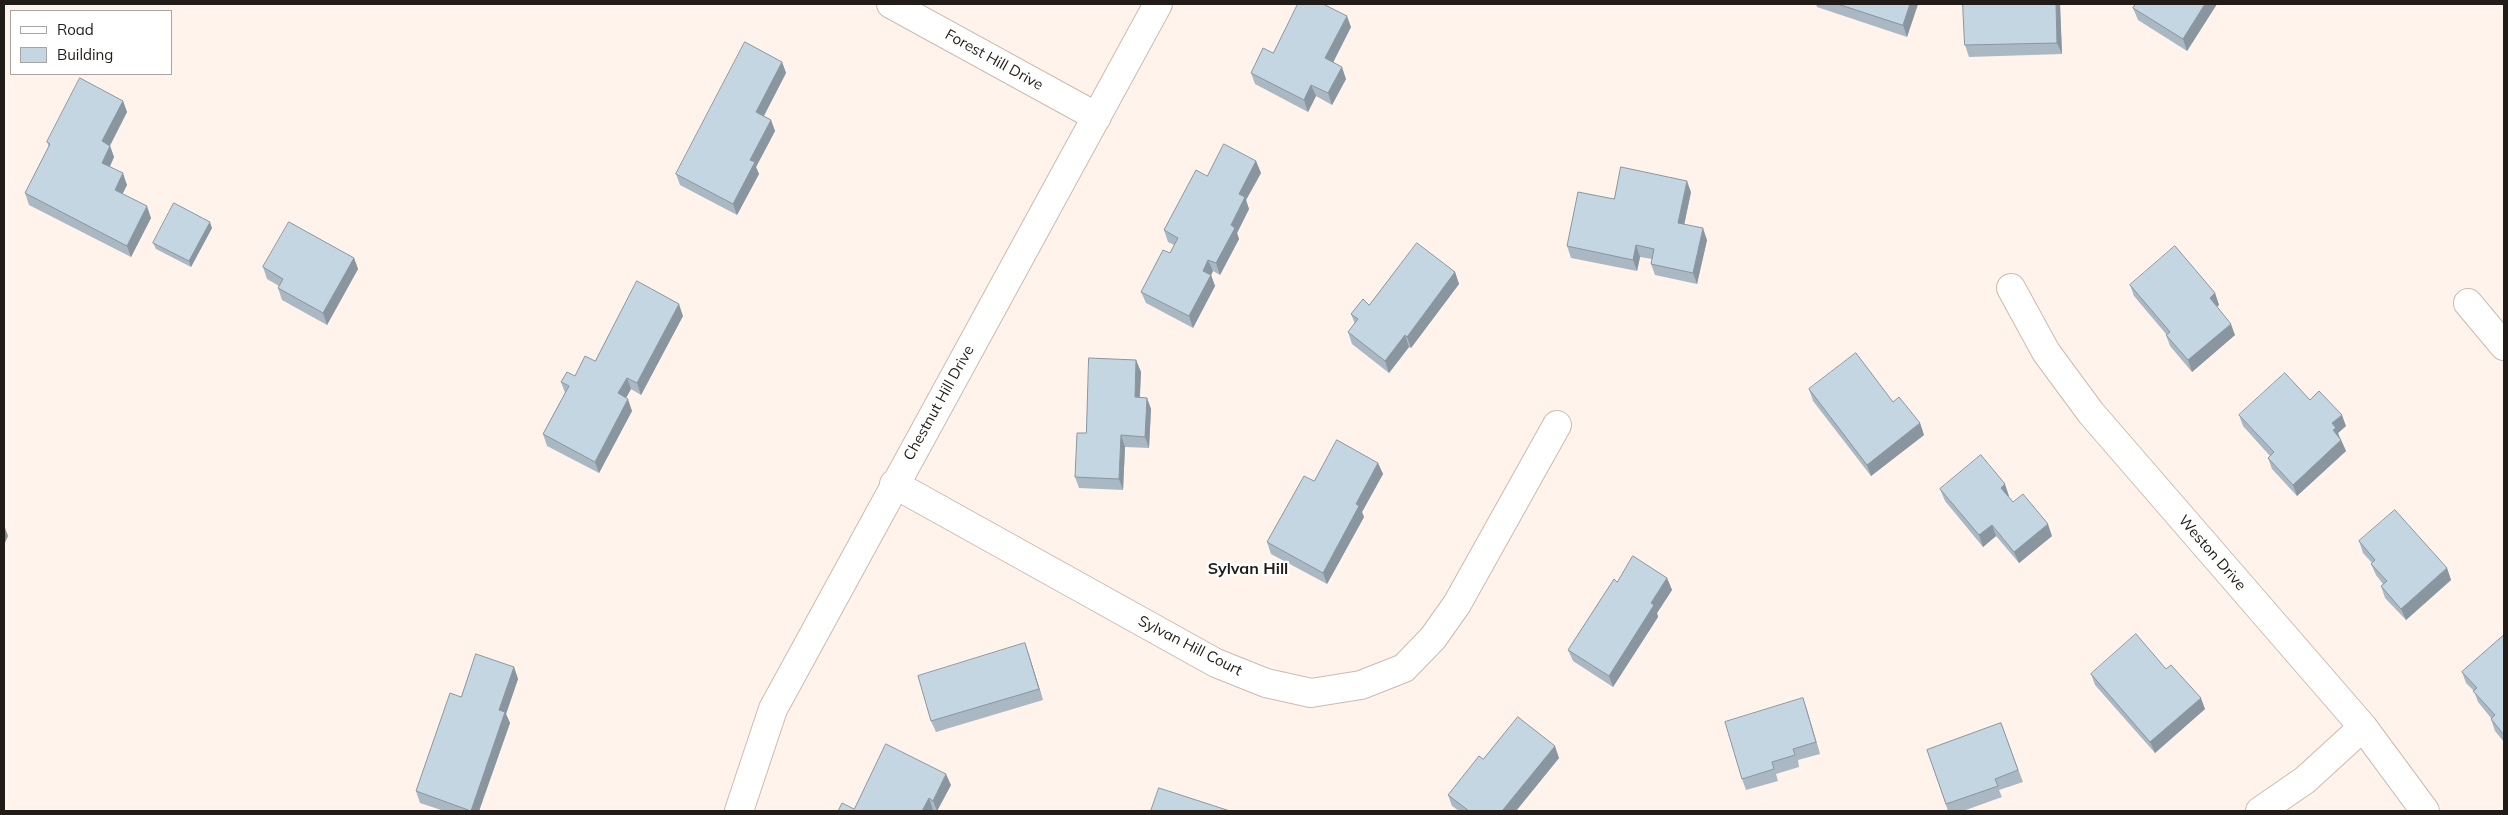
<!DOCTYPE html>
<html>
<head>
<meta charset="utf-8">
<style>
  body { margin:0 }
  #map { position:relative; width:2508px; height:815px; overflow:hidden; background:#fff3ec; font-family:Mulish,sans-serif }
  canvas { display:block }
  .frame { position:absolute; inset:0; border:5px solid #221c18; pointer-events:none }
  .legend { position:absolute; left:10px; top:10px; width:162px; height:65px; box-sizing:border-box; background:#fff; border:1px solid #a7a4a3; margin:0; padding:6px 9px; list-style:none; font-size:15px; color:#221c18 }
  .legend li { display:flex; align-items:center; gap:10px; height:25px }
  .legend b { width:25px; border:1px solid #a7a4a3 }
</style>
</head>
<body>
<div id="map">
<canvas width="2508" height="815"></canvas>
<div class="frame"></div>
<ul class="legend">
<li><b style="height:6px;background:#fff"></b>Road</li>
<li><b style="height:14px;background:#c5d6e3"></b>Building</li>
</ul>
</div>
<script>
const ctx = document.querySelector('canvas').getContext('2d');
ctx.lineJoin = 'round';
function strokePath(path, color, width, dash) { ctx.strokeStyle = color; ctx.lineWidth = width; ctx.lineCap = dash ? 'butt' : 'round'; ctx.setLineDash(dash || []); ctx.stroke(path); }
function fillPath(path, color) { ctx.fillStyle = color; ctx.fill(path, 'evenodd'); }
function drawText(font, color, halo, rows, align = 'center') {
  ctx.font = font + ' Mulish,sans-serif'; ctx.lineWidth = 4.5; ctx.setLineDash([]); ctx.textBaseline = 'middle'; ctx.strokeStyle = halo; ctx.fillStyle = color; for (const [text, x, y, turn = 0] of rows) {
    ctx.save(); ctx.translate(x, y); ctx.rotate((+turn || 0) * Math.PI / 180); ctx.textAlign = isNaN(turn) ? turn : align; if (halo) ctx.strokeText(text, 0, 0); ctx.fillText(text, 0, 0); ctx.restore();
  }
}
const minor = new Path2D(`
  M891 4 1097 117
  M2011 288 2046 352 2091 413 2363 727 2425 811
  M2468 303 2504 346
  M894 484 1216 663 1266 683 1311 693 1361 685 1404 668 1433 638 1457 604 1557 425
  M739 811 773 709 1158 4
  M2260 811 2305 780 2363 727`);
const wall = new Path2D(`
  M1816 4H1918L1907 37 1817 7Z
  M1963 4H2060L2062 54 1969 57 1965 45Z
  M2136 4H2217L2187 51 2138 20 2133 8Z
  M1351 27 1333 63 1346 79 1332 105 1316 96 1308 112 1255 84 1251 73 1273 53Z
  M782 62 786 73 764 116 771 120 775 131 756 167 759 174 737 215 680 185 676 174Z
  M123 101 127 112 110 146 114 157 110 167 127 185 122 194 151 218 131 257 29 205 25 193 49 147 47 142Z
  M1256 161 1261 173 1246 200 1249 209 1237 233 1239 239 1220 275 1213 271 1211 275 1215 286 1193 328 1146 303 1141 292 1170 253 1174 245 1168 242 1164 230 1207 176Z
  M1691 192 1684 225 1707 240 1697 284 1655 275 1651 264 1652 259 1640 257 1637 271 1571 258 1567 246 1614 199Z
  M212 228 191 267 156 249 153 243Z
  M354 258 358 269 327 325 282 300 278 288 279 286 267 279 263 267Z
  M1455 272 1459 284 1411 348 1409 347 1389 373 1352 344 1348 332 1355 324 1351 314 1369 305Z
  M2130 285 2215 293 2219 305 2217 307 2235 335 2192 372 2170 346 2166 335V334L2134 296Z
  M683 316 641 395 631 389 626 398 632 411 599 473 547 446 543 434 565 393 561 382 575 376 595 361Z
  M1136 360 1141 372 1140 397 1147 398 1151 409 1149 448 1125 447 1123 490 1079 488 1075 477 1086 433Z
  M1809 389 1920 423 1924 435 1871 476 1813 401Z
  M2310 400 2346 426 2338 433 2346 451 2297 496 2272 469 2268 458 2270 456 2243 426 2239 415Z
  M1378 463 1383 474 1362 512 1364 517 1327 584 1271 554 1267 542 1314 481Z
  M1940 489 2009 496H2008L2013 502 2052 536 2019 563 1996 536 1983 547 1945 501Z
  M2359 541 2447 568 2451 580 2406 620 2385 598 2381 586 2383 584 2376 575 2371 564 2372 563 2363 553Z
  M1667 578 1672 590 1657 613 1658 617 1613 687 1573 661 1568 650 1617 582Z
  M2504 635V742L2495 731 2491 719V718L2478 702 2474 691 2466 683 2462 672Z
  M1029 655 1043 700 936 732 931 721Z
  M514 667 518 679 506 714 510 723 479 811H444L420 803 416 791 461 697Z
  M2166 669 2205 709 2155 753 2095 685 2091 674Z
  M1803 698 1820 754 1798 760 1799 767 1776 774 1778 781 1746 790 1742 779Z
  M2001 723 2023 782 1999 790 2002 797 1963 811H1948L1927 750Z
  M1559 758 1516 811H1459L1452 806 1448 795 1483 759Z
  M951 785 937 811H935L933 810 932 811H838L854 809Z`);
const shadedWall = new Path2D(`
  M1910 4H1918L1907 37 1903 25Z
  M2056 4H2060L2062 54 2057 43Z
  M2205 4H2217L2187 51 2183 39Z
  M1347 16 1351 27 1329 70 1325 58Z
  M782 62 786 73 760 123 756 112Z
  M1342 67 1346 79 1332 105 1328 93Z
  M1311 85 1316 96 1308 112 1304 100Z
  M123 101 127 112 106 153 102 141Z
  M771 120 775 131 756 167 759 174 737 215 733 204 750 160Z
  M110 146 114 157 106 174 102 163Z
  M1256 161 1261 173 1246 200 1249 209 1237 233 1239 239 1220 275 1216 263 1239 194Z
  M123 173 127 185 119 201 115 190Z
  M1687 181 1691 192 1682 235 1678 223Z
  M147 206 151 218 131 257 127 246Z
  M210 222 212 228 191 267 189 261Z
  M1703 228 1707 240 1697 284 1693 273Z
  M1636 245 1640 257 1637 271 1633 260Z
  M354 258 358 269 327 325 323 313Z
  M1208 260 1213 271 1211 275 1215 286 1193 328 1189 316 1203 271Z
  M1455 272 1459 284 1411 348 1407 337Z
  M2215 293 2219 305 2214 309 2210 298Z
  M679 304 683 316 641 395 637 383Z
  M2231 324 2235 335 2192 372 2188 360Z
  M1405 335 1409 347 1389 373 1385 361Z
  M1136 360 1141 372 1139 409 1135 397Z
  M627 378 631 389 622 405 618 393Z
  M1147 398 1151 409 1149 448 1145 437Z
  M628 399 632 411 599 473 595 462Z
  M2342 415 2346 426 2338 433 2340 439 2333 430 2332 423Z
  M1920 423 1924 435 1871 476 1867 465Z
  M1121 435 1125 447 1123 490 1119 479Z
  M2341 440 2346 451 2297 496 2293 485Z
  M1378 463 1383 474 1362 512 1364 517 1327 584 1323 573 1356 504Z
  M2005 484 2009 496 2005 499 2001 488Z
  M2048 524 2052 536 2019 563 2014 552Z
  M4 525 8 536 4 545Z
  M1992 525 1996 536 1983 547 1979 535Z
  M2447 568 2451 580 2406 620 2401 609Z
  M1667 578 1672 590 1657 613 1658 617 1613 687 1609 676 1651 603Z
  M1025 643 1029 655 1043 700 1039 689Z
  M514 667 518 679 506 714 510 723 479 811H471L499 710Z
  M1803 698 1807 710 1820 754 1816 742Z
  M2201 698 2205 709 2155 753 2150 742Z
  M1555 746 1559 758 1516 811H1502Z
  M946 774 951 785 937 811 933 801Z
  M929 798 933 810 932 811H922Z`);
const building = new Path2D(`
  M1298 4H1323L1347 16 1325 58 1342 67 1328 93 1311 85 1304 100 1251 73 1263 48 1273 53Z
  M1838 4H1910L1903 25Z
  M1963 4H2056L2057 43 1965 45Z
  M2136 4H2205L2183 39 2133 8Z
  M745 42 782 62 756 112 771 120 750 160 755 162 733 204 676 174Z
  M80 78 123 101 102 141 110 146 102 163 123 173 115 190 147 206 127 246 25 193 50 144 47 142Z
  M1224 144 1256 161 1239 194 1245 197 1231 225 1235 228 1216 263 1208 260 1203 271 1211 275 1189 316 1141 292 1163 250 1170 253 1178 238 1164 230 1196 170 1207 176Z
  M1621 167 1687 181 1678 223 1703 228 1693 273 1651 264 1654 249 1636 245 1633 260 1567 246 1578 192 1614 199Z
  M174 203 210 222 189 261 153 243Z
  M289 222 354 258 323 313 278 288 283 279 263 267Z
  M1417 243 1455 272 1407 337 1405 335 1385 361 1348 332 1358 319 1351 314 1363 299 1369 305Z
  M2175 246 2215 293 2210 298 2231 324 2188 360 2166 335 2170 332 2130 285Z
  M637 281 679 304 637 383 627 378 618 393 628 399 595 462 543 434 569 386 561 382 567 372 575 376 585 356 595 361Z
  M1856 353 1893 402 1899 397 1920 423 1867 465 1809 389Z
  M1089 358 1136 360 1135 397 1147 398 1145 437 1121 435 1119 479 1075 477 1077 433H1086Z
  M2285 373 2310 400 2319 391 2342 415 2332 423 2336 428 2333 430 2341 440 2293 485 2268 458 2274 452 2239 415Z
  M1337 440 1378 463 1356 504 1359 506 1323 573 1267 542 1304 476 1314 481Z
  M1981 455 2005 484 2001 488 2013 502 2023 494 2048 524 2014 552 1992 525 1979 535 1940 489Z
  M2395 510 2447 568 2401 609 2381 586 2387 581 2371 564 2375 560 2359 541Z
  M1633 556 1667 578 1651 603 1654 605 1609 676 1568 650 1614 579 1617 582Z
  M2136 634 2166 669 2171 665 2201 698 2150 742 2091 674Z
  M2504 635V735L2491 719 2495 715 2473 691 2477 688 2462 672Z
  M1025 643 1039 689 931 721 918 676Z
  M476 654 514 667 499 710 505 712 471 811 416 791 450 693 461 697Z
  M1803 698 1816 742 1793 749 1795 755 1772 762 1774 769 1742 779 1725 722Z
  M1518 717 1555 746 1502 811H1469L1448 795 1479 756 1483 759Z
  M2001 723 2018 770 1995 779 1998 786 1946 804 1927 750Z
  M886 744 946 774 933 801 929 798 922 811H838L842 803 854 809Z
  M1159 788 1230 811H1151Z`);
const streetNames = [
  ["Forest Hill Drive",994,60,29],
  ["Chestnut Hill Drive",939,403,-61],
  ["Weston Drive",2212,553,49],
  ["Sylvan Hill Court",1190,646,27]
];
const neighbourhoodNames = [
  ["Sylvan Hill",1248,569]
];
strokePath(minor, '#ccbaaf', 30);
strokePath(minor, '#fff', 28);
fillPath(wall, '#a9b8c3');
fillPath(shadedWall, '#8a969f');
fillPath(building, '#c5d6e3');
strokePath(building, '#8a969f', 1);
drawText('15px', '#221c18', '#fff', streetNames);
drawText('bold 16px', '#221c18', '#fff', neighbourhoodNames);
</script>
</body>
</html>
